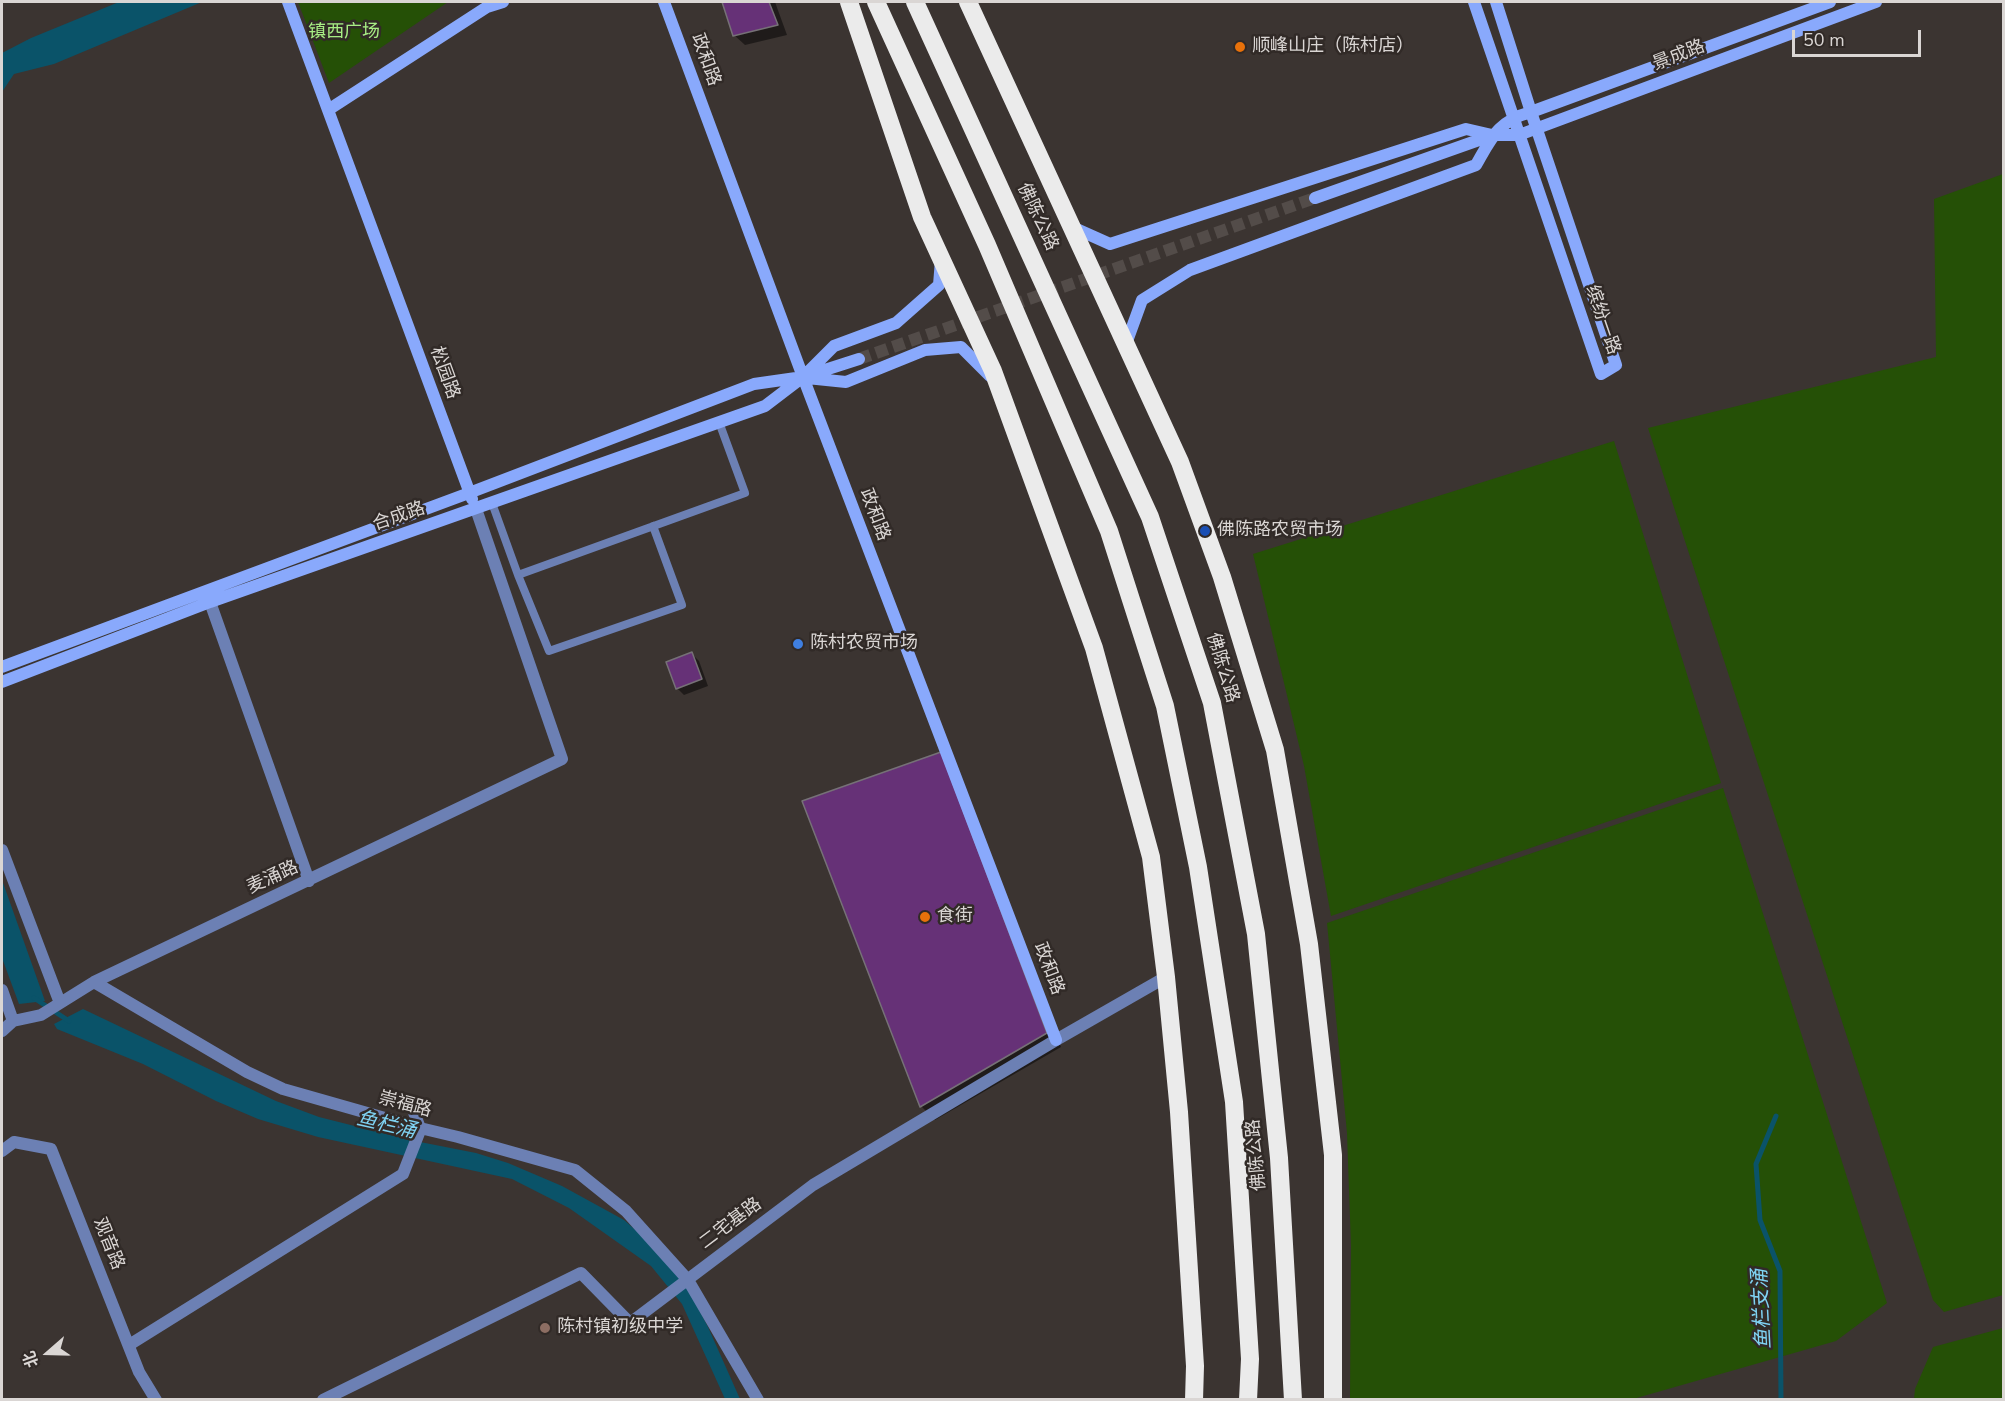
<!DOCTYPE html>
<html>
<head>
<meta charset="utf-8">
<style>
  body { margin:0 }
  #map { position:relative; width:2005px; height:1401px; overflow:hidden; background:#3b3431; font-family:"Nunito Sans","Noto Sans SC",sans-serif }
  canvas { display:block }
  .frame { position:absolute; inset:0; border:3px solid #dad6d4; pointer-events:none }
  .north { position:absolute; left:18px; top:1323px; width:60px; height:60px; -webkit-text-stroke:4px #312a27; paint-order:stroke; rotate:250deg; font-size:16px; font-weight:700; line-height:24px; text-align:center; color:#dad6d4 }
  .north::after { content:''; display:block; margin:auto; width:21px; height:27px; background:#dad6d4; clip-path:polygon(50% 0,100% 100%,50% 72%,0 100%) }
  .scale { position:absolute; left:1792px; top:30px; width:129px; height:27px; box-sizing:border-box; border:3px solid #dad6d4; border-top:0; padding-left:8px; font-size:18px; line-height:21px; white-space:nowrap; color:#dad6d4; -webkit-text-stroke:4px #312a27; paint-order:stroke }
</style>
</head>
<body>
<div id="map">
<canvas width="2005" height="1401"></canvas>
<div class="frame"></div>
<div class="north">北</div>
<div class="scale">50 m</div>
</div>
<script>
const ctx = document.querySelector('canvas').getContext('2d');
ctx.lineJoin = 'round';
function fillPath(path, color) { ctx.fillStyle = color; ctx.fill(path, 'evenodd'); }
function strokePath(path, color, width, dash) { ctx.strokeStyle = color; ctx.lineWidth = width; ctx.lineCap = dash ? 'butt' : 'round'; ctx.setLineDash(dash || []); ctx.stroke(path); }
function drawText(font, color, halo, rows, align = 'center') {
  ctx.font = font + ' "Nunito Sans","Noto Sans SC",sans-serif'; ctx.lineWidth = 5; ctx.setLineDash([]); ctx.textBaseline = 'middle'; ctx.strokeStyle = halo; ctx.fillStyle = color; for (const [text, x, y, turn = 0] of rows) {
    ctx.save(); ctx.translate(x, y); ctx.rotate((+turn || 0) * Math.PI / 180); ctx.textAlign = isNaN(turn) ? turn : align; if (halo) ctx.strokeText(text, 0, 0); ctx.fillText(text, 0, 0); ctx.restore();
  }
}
const green = new Path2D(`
  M298 2H448L329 83Z
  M2003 174V1295L1944 1312 1933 1300 1648 428 1936 357 1934 199Z
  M1614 441 1721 783 1331 916 1304 766 1253 554Z
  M1723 788 1887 1303 1836 1341 1633 1399H1350L1351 1246 1347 1133 1327 923Z
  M2003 1328V1399H1914L1915 1389 1933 1347Z`);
const water = new Path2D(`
  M119 2H202L54 64 14 74 2 92V53L31 38Z
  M2 880 45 1001 19 1004 2 958Z
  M83 1009 276 1101 319 1117 410 1140 476 1153 508 1163 562 1186 624 1220 646 1239 689 1290 708 1327 740 1399H725L682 1304 651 1266 569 1208 512 1179 318 1137 258 1119 216 1101 143 1064 57 1029 54 1024Z`);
const shadow = new Path2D(`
  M724 2H775L787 35 745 45 734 35Z
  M692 654 699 661 708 686 684 695 677 688Z
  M955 768 1061 1047 935 1120 921 1106Z`);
const stream = new Path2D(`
  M34 998 69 1021
  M1776 1116 1756 1164 1760 1220 1780 1271 1781 1400`);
const building = new Path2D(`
  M722 2H769L778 25 733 36Z
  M692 652 702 679 676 689 666 662Z
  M941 752 1047 1033 920 1107 802 801Z`);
const secondaryTunnel = new Path2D(`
  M859 359 1315 198`);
const lane = new Path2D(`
  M492 503 518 575 745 493 719 422
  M518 575 549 651 682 605 653 526`);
const street = new Path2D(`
  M210 602 309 881
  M2 850 60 1003
  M94 982 247 1072 283 1089 420 1128 458 1137 575 1170 626 1211 688 1280 758 1400
  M2 990 13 1021
  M2 1031 13 1021 41 1015 94 982 562 759 476 509
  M2 1151 14 1142 51 1149 139 1372 156 1400
  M129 1345 403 1174 419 1133 420 1128 413 1110
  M323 1400 581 1273 630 1323 813 1185 1056 1040 1166 977`);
const secondary = new Path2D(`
  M288 2 472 499
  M664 2 803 377 1056 1040
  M1474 2 1601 374 1616 365 1531 112 1496 2
  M328 110 487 7 503 2
  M1315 198 1493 135H1519L1876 2
  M1072 227 1110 244 1466 129 1492 135
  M1126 344 1142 300 1190 270 1476 165C1492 137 1498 121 1531 112L1830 2
  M807 378 846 382 925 350 961 347 990 376
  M2 667 469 493 754 384 803 377 859 359
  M2 682 210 602 765 406 803 377 834 346 896 323 939 285 941 260`);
const highway = new Path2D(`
  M849 2 922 217 993 371 1094 648 1151 857 1166 977 1179 1112 1195 1366 1194 1400
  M876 2 987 245 1109 531 1165 706 1198 867 1234 1102 1250 1359 1248 1400
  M915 2 1150 517 1212 703 1256 934 1279 1158 1293 1400
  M968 2 1180 462 1222 577 1275 750 1309 944 1333 1155V1400`);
const markers = [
  [1240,47,6,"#e8710a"],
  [1205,531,6,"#1a4fb4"],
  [798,644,6,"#3f7fe0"],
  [925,917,6,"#e8710a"],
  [545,1328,6,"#8d6e63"]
];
const parkNames = [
  ["镇西广场",344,33]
];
const poiNames = [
  ["顺峰山庄（陈村店）",1252,47],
  ["佛陈路农贸市场",1217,531],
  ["陈村农贸市场",810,644],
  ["食街",937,917],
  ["陈村镇初级中学",557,1328]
];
const streetNames = [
  ["景成路",1679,56,-21],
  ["政和路",705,60,70],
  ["佛陈公路",1037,217,65],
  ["缤纷一路",1602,320,71],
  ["松园路",444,373,70],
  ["政和路",874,515,69],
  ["合成路",399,517,-19],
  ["佛陈公路",1222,668,73],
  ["麦涌路",273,878,-25],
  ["政和路",1048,969,69],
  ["崇福路",405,1105,15],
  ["佛陈公路",1257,1155,-95],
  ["二宅基路",731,1224,-37],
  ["观音路",108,1244,68]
];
const waterNames = [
  ["鱼栏涌",386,1126,13],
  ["鱼栏支涌",1763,1309,-93]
];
fillPath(green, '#255006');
fillPath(water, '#0a5369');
fillPath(shadow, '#0007');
strokePath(stream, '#0a5369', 5);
fillPath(building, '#663177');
strokePath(building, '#767177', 1.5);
strokePath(secondaryTunnel, '#534c49', 12, [12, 6]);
strokePath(lane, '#6c80b4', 8);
strokePath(street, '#6c80b4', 12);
strokePath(secondary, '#89a9fc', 12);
strokePath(highway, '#ebebeb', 18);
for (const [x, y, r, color] of markers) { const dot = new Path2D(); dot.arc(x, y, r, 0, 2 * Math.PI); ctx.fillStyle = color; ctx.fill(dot); strokePath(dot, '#312a27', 2); }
drawText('18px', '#a7ed84', '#312a27', parkNames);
drawText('18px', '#dad6d4', '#312a27', poiNames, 'left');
drawText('18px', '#dad6d4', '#312a27', streetNames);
drawText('italic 20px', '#7fd2f2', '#312a27', waterNames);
</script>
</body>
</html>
